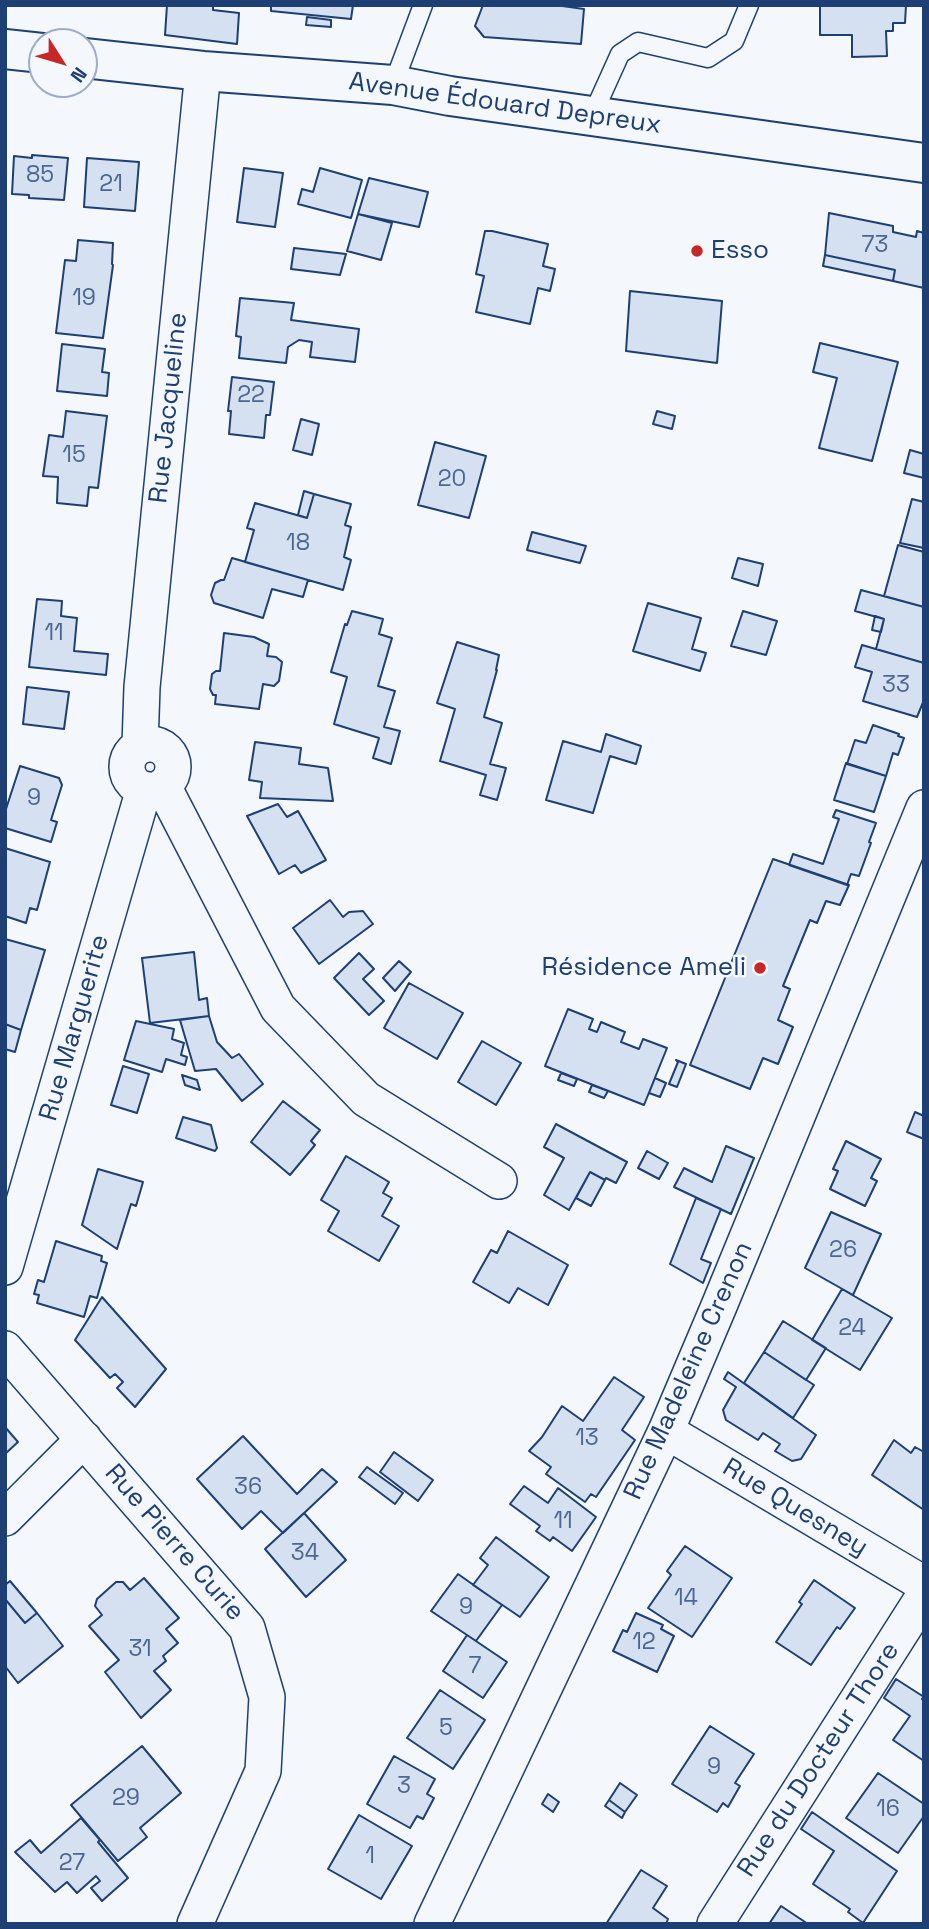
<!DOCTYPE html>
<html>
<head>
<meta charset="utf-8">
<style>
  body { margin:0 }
  #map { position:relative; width:929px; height:1929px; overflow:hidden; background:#f4f7fb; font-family:"Space Grotesk",sans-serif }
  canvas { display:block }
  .frame { position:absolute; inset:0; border:7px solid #1d3f73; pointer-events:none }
  .north { position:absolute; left:28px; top:28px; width:70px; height:70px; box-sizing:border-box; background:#f4f7fb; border:2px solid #9eadc5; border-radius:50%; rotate:127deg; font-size:19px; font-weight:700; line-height:28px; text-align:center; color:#1d3f73 }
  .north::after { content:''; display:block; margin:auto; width:24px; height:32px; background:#c62828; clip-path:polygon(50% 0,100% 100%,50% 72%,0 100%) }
</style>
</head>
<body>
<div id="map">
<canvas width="929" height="1929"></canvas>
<div class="frame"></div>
<div class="north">N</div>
</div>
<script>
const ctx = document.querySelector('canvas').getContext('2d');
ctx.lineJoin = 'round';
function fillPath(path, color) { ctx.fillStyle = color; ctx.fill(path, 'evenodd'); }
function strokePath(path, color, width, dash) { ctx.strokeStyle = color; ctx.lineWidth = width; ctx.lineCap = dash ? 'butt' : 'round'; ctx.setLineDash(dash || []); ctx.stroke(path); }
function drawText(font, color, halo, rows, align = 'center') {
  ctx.font = font + ' "Space Grotesk",sans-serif'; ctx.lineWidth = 5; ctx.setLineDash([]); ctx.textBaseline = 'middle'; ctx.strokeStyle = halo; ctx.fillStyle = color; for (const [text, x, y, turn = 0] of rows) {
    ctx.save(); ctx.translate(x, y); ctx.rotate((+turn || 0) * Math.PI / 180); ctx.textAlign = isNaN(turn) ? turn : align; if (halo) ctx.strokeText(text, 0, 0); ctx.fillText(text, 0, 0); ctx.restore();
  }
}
const building = new Path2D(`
  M167 5H213V10L239 13 237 44 165 35Z
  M271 5H353L351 19 271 11Z
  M483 5H555L584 9 581 44 484 37 475 26Z
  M820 5H906L905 23H893V31H886L887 56 852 57V35H820Z
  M307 17 331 20V27L306 25Z
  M32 155 68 158 64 200 29 198V195L12 194 14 156 32 158Z
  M87 158 139 162 135 211 84 207Z
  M244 168 283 173 275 227 237 222Z
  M320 168 362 180 351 218 298 204 302 189 313 192Z
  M369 178 428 192 419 227 358 214Z
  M829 213 893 226V232L916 237 917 231 924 233V288L893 281 895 270 825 255Z
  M358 214 392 223 381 260 347 251Z
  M485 231H492L548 244 543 266 555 269 550 291 538 288 530 324 476 312 484 276 476 274Z
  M78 240 113 243 112 264 113 265 103 338 56 333 65 260 76 261Z
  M294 248 346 254 340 275 291 269Z
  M825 255 895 270 893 281 823 266Z
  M630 291 722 301 717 363 626 351Z
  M240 298 294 303 291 320 359 329 355 362 310 357 312 342 299 340 288 347 286 363 239 358 241 337 236 336Z
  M820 343 898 362 872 461 819 448 837 378 813 372Z
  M62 344 105 349 102 372 109 373 107 396 57 391Z
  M232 377 274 382 270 415H266L264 438 229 434 231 411H228Z
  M66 411 107 416 98 488 89 487 87 506 57 503 58 477 43 476 49 435 63 437Z
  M657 411 675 416 672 429 653 424Z
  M301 419 319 424 312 455 293 450Z
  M435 442 486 456 469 518 418 505Z
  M910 450 924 454V478L904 473Z
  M304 491 314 494 307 518 298 515Z
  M314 494 351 504 345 525 351 527 344 557 351 560 343 590 245 562 254 530 247 528 255 503 307 518Z
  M912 499 924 502V548L900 543Z
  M532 532 586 546 580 563 527 550Z
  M898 545 924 552V607L884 596Z
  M232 558 308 580 303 597 272 589 263 618 214 603 211 595 215 583 221 580H224Z
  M738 558 763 564 758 586 732 578Z
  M861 590 924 607V663L876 649 884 619 855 611Z
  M37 599 62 601 61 616 77 618 74 651 108 654 106 675 29 667Z
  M648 603 701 618 692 649 706 653 700 671 633 651Z
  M352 611 383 619 379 634 392 638 378 686 395 691 384 727 400 731 391 764 373 758 379 738 334 724 347 677 331 672 345 624 347 625Z
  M743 611 777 621 766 655 731 646Z
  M875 616 884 619 881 632 872 630Z
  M224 633 254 637 269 644 267 656 276 657 282 662 279 681 274 686 263 684 259 709 215 704 216 695H213L210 689 212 674 216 671H220Z
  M457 642 499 655 496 670H497L484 717 502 723 490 764 506 768 497 800 480 795 486 775 440 761 455 709 437 703Z
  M862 645 924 663V700L917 717 863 701 872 672 855 667Z
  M27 687 69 692 64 729 23 724Z
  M873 725 899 734 898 736 904 738 898 755 893 753 886 776 847 764 855 740 866 743Z
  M606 734 641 746 636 764 610 756 593 813 546 800 563 741 601 752Z
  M255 742 301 748 299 764 328 768 333 801 260 798 262 782 249 780Z
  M846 763 886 776 874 812 834 800Z
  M20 766 59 778 62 785 51 820 57 822 51 842 5 828V812Z
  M278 804 287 817 298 811 326 860 301 873 295 865 279 874 247 816Z
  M836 810 876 823 869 842 871 843 859 876 851 874 847 885 789 865 793 854 823 864 839 819 833 817Z
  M5 848 50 862 37 910 30 908 26 923 5 916Z
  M773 859 849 885 840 905 826 901 817 923 810 920 783 986 790 989 778 1020 793 1027 778 1064 763 1058 750 1089 690 1065Z
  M330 900 343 917 349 912 363 911 373 924 319 964 293 928Z
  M5 939 45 950 21 1030 5 1024Z
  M194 952 199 1000 207 998 209 1016 150 1023 142 958Z
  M359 953 374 969 363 979 384 1001 369 1015 334 978Z
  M399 961 411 972 395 991 383 978Z
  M409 983 463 1013 437 1059 384 1028Z
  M568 1009 593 1019 589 1029 597 1032 601 1022 625 1032 621 1042 639 1049 643 1039 667 1048 644 1105 545 1066Z
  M209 1016 217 1042 232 1058 239 1054 263 1084 242 1101 216 1069 195 1071 180 1020Z
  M136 1021 174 1029 172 1039 184 1043 181 1055 187 1057 185 1065 166 1059 162 1072 124 1060Z
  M5 1024 21 1030 15 1052 5 1049Z
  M482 1041 521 1063 496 1105 458 1082Z
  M676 1060 686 1064 677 1087 669 1084 678 1062Z
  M123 1066 149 1074 137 1113 111 1105Z
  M561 1073 577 1079 574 1086 558 1080Z
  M182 1075 197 1080 200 1090 185 1085Z
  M655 1078 666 1083 660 1097 649 1093Z
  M592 1085 608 1091 604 1098 589 1092Z
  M283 1101 320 1130 311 1141 315 1145 290 1175 251 1142Z
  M915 1112 924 1116V1139L907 1132Z
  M183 1117 211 1125 217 1148 215 1151 176 1138Z
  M556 1124 627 1162 616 1183 606 1178 605 1180 590 1172 569 1210 544 1195 564 1158 544 1147Z
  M846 1141 881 1159 871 1178 877 1181 865 1206 830 1189 838 1171 833 1169Z
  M726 1146 754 1158 731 1214 674 1187 684 1168 712 1182Z
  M647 1151 668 1163 659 1179 638 1168Z
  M346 1156 389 1182 383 1193 392 1198 382 1216 399 1226 379 1261 328 1231 339 1211 321 1200Z
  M98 1169 143 1182 136 1206 131 1204 117 1249 82 1225Z
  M590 1172 605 1180 591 1206 576 1198Z
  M696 1198 721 1209 701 1259 711 1263 703 1283 670 1264Z
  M831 1212 881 1234 853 1295 805 1268Z
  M508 1231 568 1265 548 1305 518 1288 509 1303 473 1282 491 1250 497 1253Z
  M56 1241 102 1256 101 1261 107 1263 97 1298 90 1296 84 1317 37 1303 39 1295 34 1294 38 1280 44 1282Z
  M842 1289 892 1318 860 1370 812 1340Z
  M102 1297 166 1369 135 1407 117 1388 123 1382 115 1374 110 1378 75 1340Z
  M783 1321 826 1348 806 1380 764 1352Z
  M764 1352 814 1385 793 1418 744 1383Z
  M728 1372 816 1435 801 1459 792 1461 775 1451 780 1444 763 1433 758 1440 726 1420 723 1410 736 1387 724 1379Z
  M614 1377 644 1397 622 1430 635 1440 596 1497 591 1494 585 1502 546 1474 551 1467 529 1451 542 1437 562 1406 583 1421Z
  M5 1427 18 1442 5 1454Z
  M243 1436 297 1494 322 1469 337 1482 283 1533 261 1511 242 1529 197 1479Z
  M894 1440 911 1453 915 1447 924 1452V1510L872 1475Z
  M394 1452 433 1480 418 1501 380 1472Z
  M367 1467 403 1493 395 1504 359 1477Z
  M524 1486 548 1503 558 1488 596 1517 572 1551 553 1537 550 1541 536 1531 540 1526 510 1504Z
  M304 1513 346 1560 306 1597 265 1549Z
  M496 1537 549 1577 520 1617 473 1585 488 1565 480 1558Z
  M685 1546 732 1578 692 1637 648 1608 671 1575 667 1571Z
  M458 1574 502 1605 476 1641 431 1611Z
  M144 1578 179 1618 166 1629 178 1643 163 1656 166 1661 154 1671 171 1690 141 1718 105 1672 119 1660 89 1626 102 1615 95 1606 97 1599 116 1582H123L130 1590Z
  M814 1580 855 1608 840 1629 837 1627 811 1665 776 1642 802 1604 799 1602Z
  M10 1581 37 1613 25 1623 5 1599V1585Z
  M5 1599 25 1623 37 1613 63 1646 18 1683 5 1666Z
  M636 1613 663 1625 661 1629 674 1636 657 1672 613 1651 623 1630 627 1632Z
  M467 1635 507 1662 483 1698 443 1671Z
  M896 1679 924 1697 922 1699 924 1700V1761L893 1740 910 1716 884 1698Z
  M440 1690 485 1720 453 1769 407 1738Z
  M710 1726 754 1754 735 1783 740 1786 728 1807 723 1803 717 1812 672 1784Z
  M142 1746 181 1793 140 1828 147 1837 118 1861 71 1805Z
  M394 1756 435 1779 427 1794 434 1798 423 1819 417 1816 410 1828 367 1804Z
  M878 1773 924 1804V1816L898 1853 846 1818Z
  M620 1783 637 1795 625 1812 609 1800Z
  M548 1794 559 1802 553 1812 542 1804Z
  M609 1800 625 1812 622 1818 605 1806Z
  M812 1812 897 1871 863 1923 848 1912 850 1909 813 1884 834 1851 801 1829Z
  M359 1815 412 1846 381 1899 328 1869Z
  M81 1818 100 1840 98 1842 128 1878 102 1901 91 1888 100 1881 96 1876 77 1893 67 1882 55 1892 15 1852 30 1840 41 1853Z
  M641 1870 667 1886 653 1908 668 1919 666 1924H606Z
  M781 1906 808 1924H769Z`);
const service = new Path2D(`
  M393 85 423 5
  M592 116 620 54 638 42 708 58 734 41 749 5`);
const minor = new Path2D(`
  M127 767a23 23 0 1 1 46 0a23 23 0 1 1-46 0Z
  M140 745 142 687 203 71
  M163 786 278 1008 366 1099 499 1181
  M5 1267 144 789
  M5 1349 247 1628 267 1697 263 1771 195 1924
  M666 1431 924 1584
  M5 1518 84 1439
  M432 1924 666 1431 719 1306 924 808
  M715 1924 924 1596`);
const tertiary = new Path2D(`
  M5 49 42 53
  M84 58 203 71 393 85 450 96 924 163`);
const markers = [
  [697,251,7,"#c62828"],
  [760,968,7,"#c62828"]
];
const numberNames = [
  ["85",40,176],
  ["21",111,185],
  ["73",875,246],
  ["19",84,299],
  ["22",251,396],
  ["15",74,456],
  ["20",452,480],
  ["18",298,544],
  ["11",54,634],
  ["33",896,686],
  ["9",34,799],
  ["26",843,1251],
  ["24",852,1329],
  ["13",587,1439],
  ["36",248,1488],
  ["11",563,1522],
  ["34",305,1554],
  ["14",686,1599],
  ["9",466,1608],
  ["12",644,1643],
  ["31",140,1650],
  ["7",475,1667],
  ["5",446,1729],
  ["9",714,1768],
  ["3",404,1787],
  ["29",126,1799],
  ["16",888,1810],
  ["1",370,1857],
  ["27",72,1864]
];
const streetNames = [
  ["Avenue Édouard Depreux",505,104,8],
  ["Rue Jacqueline",169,408,-84],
  ["Rue Marguerite",75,1028,-74],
  ["Rue Madeleine Crenon",689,1371,-66],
  ["Rue Quesney",795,1508,31],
  ["Rue Pierre Curie",174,1543,49],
  ["Rue du Docteur Thore",819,1760,-57]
];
const poiNames = [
  ["Esso",711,251],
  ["Résidence Ameli",746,968,"right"]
];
fillPath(building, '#d5e0f0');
strokePath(building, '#1d3f73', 2);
strokePath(service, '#1d3f73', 21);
strokePath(minor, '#1d3f73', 38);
strokePath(tertiary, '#1d3f73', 42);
strokePath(service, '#f4f7fb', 18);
strokePath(minor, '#f4f7fb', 35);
strokePath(tertiary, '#f4f7fb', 38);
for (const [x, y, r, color] of markers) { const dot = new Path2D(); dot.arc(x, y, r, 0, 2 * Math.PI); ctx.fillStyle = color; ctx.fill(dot); strokePath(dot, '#f4f7fb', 2.5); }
drawText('23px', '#4b6792', null, numberNames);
drawText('26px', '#1d3f73', '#f4f7fb', streetNames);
drawText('26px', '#1d3f73', '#f4f7fb', poiNames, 'left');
</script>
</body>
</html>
